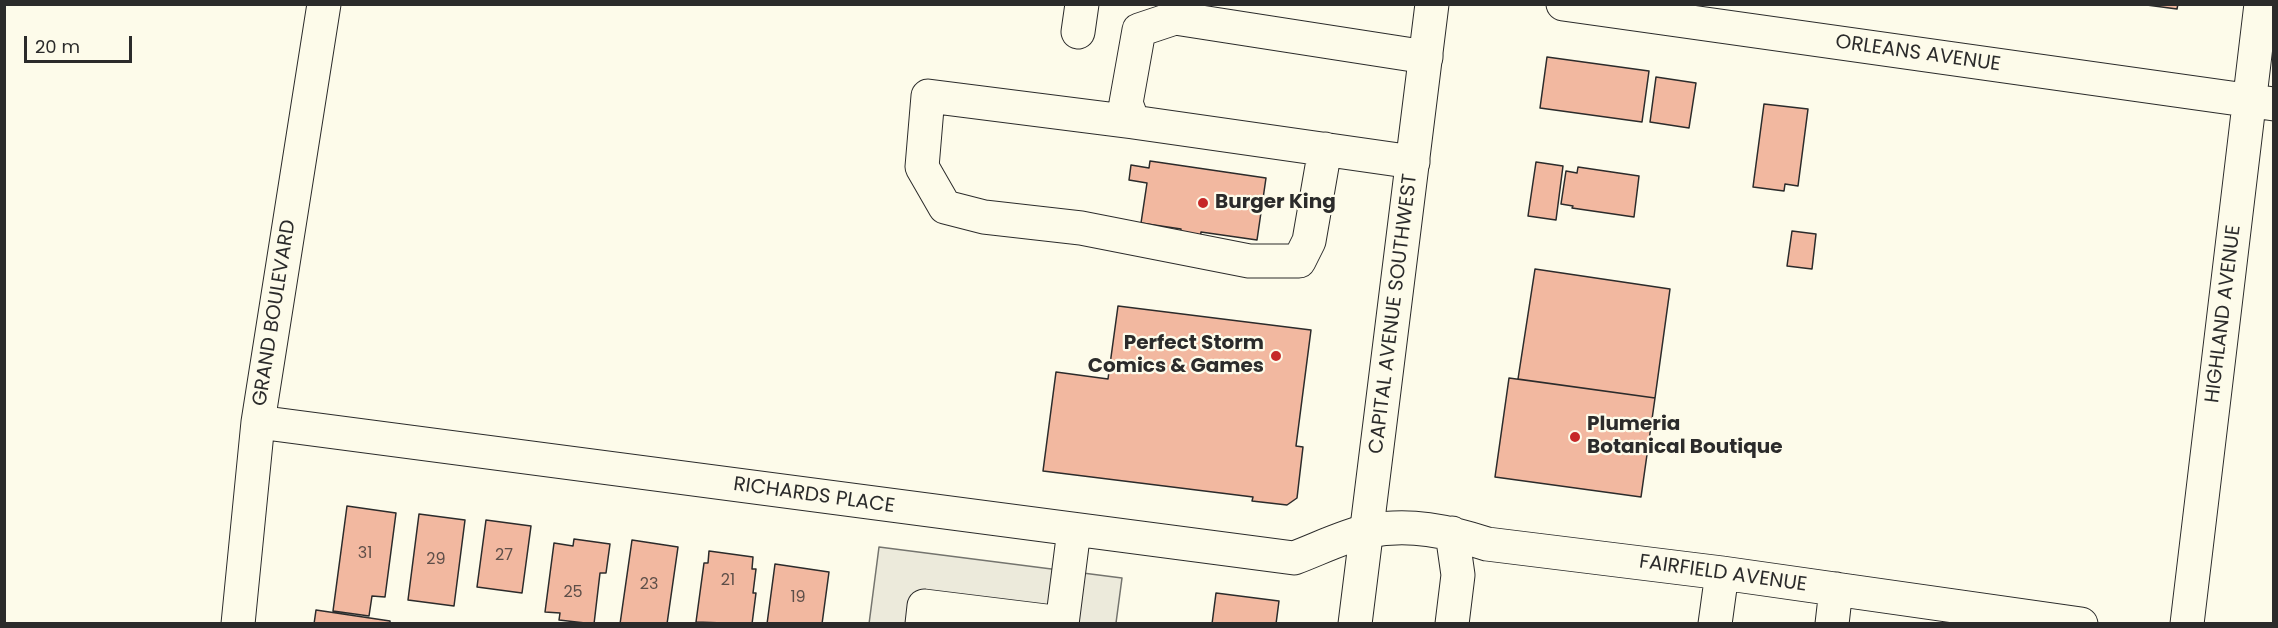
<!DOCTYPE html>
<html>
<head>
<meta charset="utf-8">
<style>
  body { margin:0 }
  #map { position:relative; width:2278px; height:628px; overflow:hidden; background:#fdfbea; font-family:Poppins,sans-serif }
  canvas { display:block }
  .frame { position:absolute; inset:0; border:6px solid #2b2b2b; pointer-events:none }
  .scale { position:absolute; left:24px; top:36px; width:108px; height:27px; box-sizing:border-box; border:3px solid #2b2b2b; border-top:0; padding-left:8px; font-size:18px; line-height:21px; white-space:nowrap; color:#2b2b2b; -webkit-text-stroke:4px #fdfbea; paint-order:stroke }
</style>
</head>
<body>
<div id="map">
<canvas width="2278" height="628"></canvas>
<div class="frame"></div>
<div class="scale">20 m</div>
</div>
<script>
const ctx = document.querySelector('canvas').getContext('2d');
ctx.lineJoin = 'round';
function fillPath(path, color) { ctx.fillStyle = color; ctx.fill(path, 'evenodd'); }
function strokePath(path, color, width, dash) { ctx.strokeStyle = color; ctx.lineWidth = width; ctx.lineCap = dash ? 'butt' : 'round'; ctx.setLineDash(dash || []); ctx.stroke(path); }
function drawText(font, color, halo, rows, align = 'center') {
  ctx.font = font + ' Poppins,sans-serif'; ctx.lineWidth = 4.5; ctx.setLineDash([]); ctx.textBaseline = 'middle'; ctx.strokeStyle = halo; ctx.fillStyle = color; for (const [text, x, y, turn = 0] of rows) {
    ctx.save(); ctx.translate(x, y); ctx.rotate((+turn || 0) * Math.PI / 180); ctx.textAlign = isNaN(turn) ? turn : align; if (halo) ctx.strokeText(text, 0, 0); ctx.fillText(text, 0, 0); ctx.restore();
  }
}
const parking = new Path2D(`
  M879 547 1122 578 1116 623 869 624Z`);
const building = new Path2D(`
  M2139 4H2178L2177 9Z
  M1547 57 1649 71 1642 122 1540 108Z
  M1656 77 1696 83 1689 128 1650 122Z
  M1764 104 1808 109 1798 186 1785 184 1784 191 1753 187Z
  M1150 161 1266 178 1257 240 1201 232 1200 239 1180 236 1181 229 1141 223 1147 183 1129 180 1131 165 1149 168Z
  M1536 162 1563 166 1556 220 1528 216Z
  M1578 167 1639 176 1634 217 1572 208 1573 206 1561 204 1566 171 1577 173Z
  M1792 231 1816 234 1812 269 1787 266Z
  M1535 269 1670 289 1655 398 1518 379Z
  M1118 306 1311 330 1296 446 1303 447 1297 498 1287 505 1252 501 1253 497 1043 471 1056 372 1108 379Z
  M1509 378 1655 398 1641 497 1495 477Z
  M347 506 396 513 385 597 372 596 369 616 333 611Z
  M419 514 465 520 454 606 408 600Z
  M486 520 531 526 522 593 477 587Z
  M574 539 610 544 606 573H600L594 624 559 620 560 613 545 612 554 543 573 546Z
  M632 540 678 547 667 624H620Z
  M709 551 753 557 752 569H756L753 593H756L752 624 696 622 704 563H708Z
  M775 564 829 572 822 624H767Z
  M1216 593 1279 601 1276 624H1212Z
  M316 610 390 621V624H314Z`);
const minor = new Path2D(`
  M1563 4 2274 104
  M1078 32 1082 4
  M1133 122 928 96 922 167 945 207 984 217 1081 228 1249 261H1299L1309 241 1325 149
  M1413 162 1133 122 1126 103 1139 30 1175 18 1426 57
  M258 422 1294 558C1316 550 1346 535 1368 531 1410 523 1447 531 1487 544L1722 573 2081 624
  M238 624 258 422 324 4
  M922 624 924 606 1062 623
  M1062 624 1074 530
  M1452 624 1458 575 1452 533
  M1715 624 1722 573
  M1832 624 1836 589
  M2187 624 2261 4`);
const major = new Path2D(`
  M1355 624 1432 4`);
const markers = [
  [1203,203,6,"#c62828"],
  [1276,356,6,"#c62828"],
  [1575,437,6,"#c62828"]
];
const numberNames = [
  ["31",365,554],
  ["27",504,556],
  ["29",436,560],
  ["21",728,581],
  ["23",649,585],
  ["25",573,593],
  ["19",798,598]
];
const streetNames = [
  ["ORLEANS AVENUE",1918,54,8],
  ["GRAND BOULEVARD",275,313,-81],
  ["CAPITAL AVENUE SOUTHWEST",1394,314,-83],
  ["HIGHLAND AVENUE",2224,314,-83],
  ["RICHARDS PLACE",814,496,8],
  ["FAIRFIELD AVENUE",1723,574,8]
];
const poiNames = [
  ["Burger King",1215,203],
  ["Perfect Storm",1264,344,"right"],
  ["Comics & Games",1264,367,"right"],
  ["Plumeria",1587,425],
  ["Botanical Boutique",1587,448]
];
fillPath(parking, '#eceadb');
strokePath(parking, '#74746e', 1.5);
fillPath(building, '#f2b8a0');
strokePath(building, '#2b2b2b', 1.5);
strokePath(minor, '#2b2b2b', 35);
strokePath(major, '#2b2b2b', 35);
strokePath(minor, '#fdfbea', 33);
strokePath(major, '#fdfbea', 33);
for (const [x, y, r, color] of markers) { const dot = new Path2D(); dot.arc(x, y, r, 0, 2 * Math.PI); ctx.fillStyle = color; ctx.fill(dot); strokePath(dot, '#fdfbea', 2); }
drawText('16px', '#5d4e48', null, numberNames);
drawText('20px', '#2b2b2b', '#fdfbea', streetNames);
drawText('bold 20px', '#2b2b2b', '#fdfbea', poiNames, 'left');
</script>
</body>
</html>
